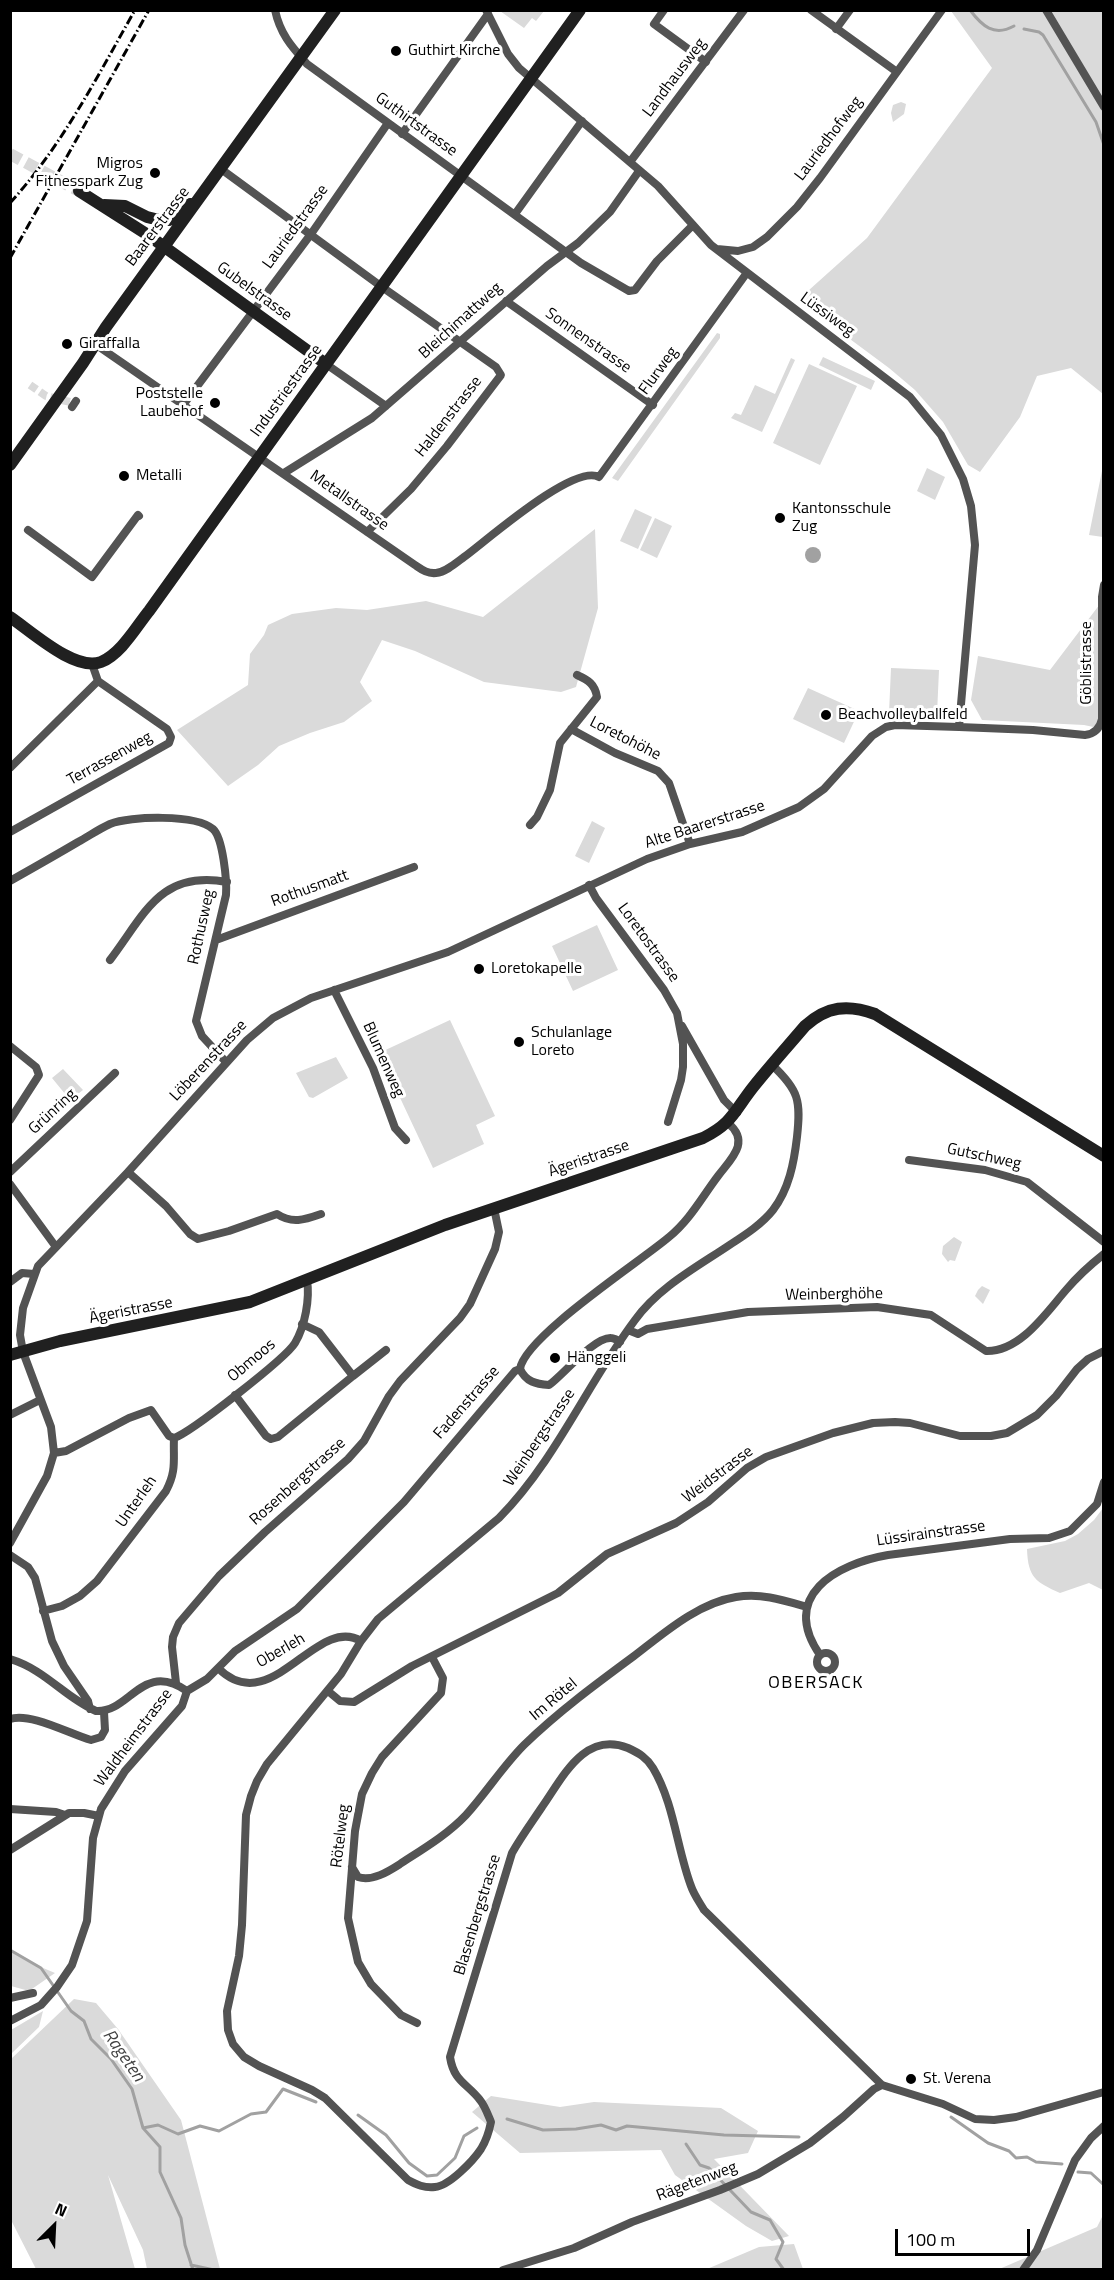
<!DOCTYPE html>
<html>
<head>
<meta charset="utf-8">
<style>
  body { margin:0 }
  #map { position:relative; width:1114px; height:2280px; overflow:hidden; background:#fff; font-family:"Titillium Web",sans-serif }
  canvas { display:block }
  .frame { position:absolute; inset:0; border:12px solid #000; pointer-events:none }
  .north { position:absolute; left:24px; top:2196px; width:60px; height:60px; -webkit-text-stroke:4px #fff; paint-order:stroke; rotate:24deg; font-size:16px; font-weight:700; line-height:24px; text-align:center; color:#000 }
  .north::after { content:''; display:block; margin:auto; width:21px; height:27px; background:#000; clip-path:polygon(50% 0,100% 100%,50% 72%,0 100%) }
  .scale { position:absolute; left:895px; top:2229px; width:135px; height:27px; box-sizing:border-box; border:3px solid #000; border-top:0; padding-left:8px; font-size:18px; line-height:21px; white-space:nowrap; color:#000; -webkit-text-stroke:4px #fff; paint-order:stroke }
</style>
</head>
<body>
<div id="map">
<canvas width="1114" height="2280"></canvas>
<div class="frame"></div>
<div class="north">N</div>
<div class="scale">100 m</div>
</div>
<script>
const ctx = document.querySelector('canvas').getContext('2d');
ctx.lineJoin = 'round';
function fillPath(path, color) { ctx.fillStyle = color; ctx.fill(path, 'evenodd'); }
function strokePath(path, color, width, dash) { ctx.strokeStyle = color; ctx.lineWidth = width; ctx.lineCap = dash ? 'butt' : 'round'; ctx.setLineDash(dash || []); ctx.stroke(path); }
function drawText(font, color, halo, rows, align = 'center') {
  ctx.font = font + ' "Titillium Web",sans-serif'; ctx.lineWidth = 6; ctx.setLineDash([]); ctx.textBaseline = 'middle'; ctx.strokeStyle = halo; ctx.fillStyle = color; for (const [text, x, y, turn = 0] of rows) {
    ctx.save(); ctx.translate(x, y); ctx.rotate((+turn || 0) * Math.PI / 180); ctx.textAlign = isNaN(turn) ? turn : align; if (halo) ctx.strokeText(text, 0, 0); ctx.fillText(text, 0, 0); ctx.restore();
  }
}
const green = new Path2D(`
  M500 11 544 10V11L536 21 532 18 524 28Z
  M951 11H1103V394L1071 368 1037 376 1020 417 980 472 968 465 943 422 915 390 889 368 800 302 799 299 867 238 992 68Z
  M901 102 906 104 904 114 893 122 891 113 893 105Z
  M717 333 720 334V338L618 481 612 478Z
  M823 357 875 381 871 390 819 365Z
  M791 358 795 360 762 432 731 418 735 413 741 415 755 385 775 394Z
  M809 364 857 386 820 465 773 443Z
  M1103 466 1104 537H1103L1089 535Z
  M927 468 945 477 935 500 917 491Z
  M635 509 652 517 638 549 620 541Z
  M655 518 672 526 657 558 640 550Z
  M595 529 598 608 576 687 561 692 484 682 415 651 382 640 360 682 372 701 344 722 310 733 279 746 258 765 228 786 177 730 248 685 250 654 264 635 268 625 292 614 336 608 367 610 426 601 483 617Z
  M1103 600V729L1084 725 982 720 971 700 978 656 1050 670Z
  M891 668 939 670 937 714 889 713Z
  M808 688 859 711 844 743 793 719Z
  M592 821 605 828 589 863 575 856Z
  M597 925 618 970 573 991 552 946Z
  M450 1020 495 1116 476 1125 484 1144 433 1168 379 1053Z
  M336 1057 348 1078 313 1098 309 1097 296 1073Z
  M63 1069 83 1090 70 1100 52 1078Z
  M954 1237 962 1242 955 1261 950 1260 948 1262 942 1254 943 1246Z
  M982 1286 990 1290 983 1304 975 1296 978 1290Z
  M1103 1508V1590L1089 1583 1060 1593C1036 1582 1028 1578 1027 1549L1065 1541 1078 1534 1094 1520Z
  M10 1949 29 1962 55 1973 29 1991 11 1986Z
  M74 1999 96 2003 118 2029 181 2120 220 2269H147L143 2250 108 2175 135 2269H36L11 2220V2059Z
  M43 2011 39 2027 11 2054V2030Z
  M491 2096 560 2107 594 2102 721 2108 758 2131 748 2153 714 2159 789 2236 772 2241 746 2226 675 2175 661 2150 520 2153 472 2112Z
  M1103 2215V2269L997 2270 1097 2227Z
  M794 2244 803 2269H707L759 2247Z`);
const water = new Path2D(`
  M805 555a8 8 0 1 1 16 0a8 8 0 1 1-16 0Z`);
const stream = new Path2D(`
  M970 10C982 26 994 37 1014 26
  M1024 29 1039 32 1043 35 1096 122 1104 145
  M10 1950 41 1968 71 2011 84 2021 91 2039 111 2059 132 2089 143 2128 160 2147V2172L181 2218 185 2245 193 2270
  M358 2115 386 2135 409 2163 427 2176 437 2175 455 2158 464 2136 477 2128
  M951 2117 988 2143 1009 2151 1016 2158 1027 2157 1036 2162 1062 2164
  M507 2119 543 2130 576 2129 601 2125 616 2130 627 2126 724 2135 799 2137
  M143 2128 158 2125 178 2134 200 2126 219 2131 251 2114 266 2112 283 2089 316 2102
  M686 2144 700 2165 709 2168 751 2212 770 2220 783 2242 776 2259 784 2270
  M1078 2172 1091 2173 1104 2185
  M191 2265 214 2270`);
const streetTunnel = new Path2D(`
  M30 385 46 396 74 403`);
const secondaryTunnel = new Path2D(`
  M10 154 79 191`);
const street = new Path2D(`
  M275 10C280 34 292 47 307 64L581 263 629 291 635 290 657 261 693 225
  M486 10 508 54 519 68 658 186 711 245 910 397 941 435 963 479 971 506 975 545 959 727
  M664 10 654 24 706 62
  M811 10 897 72
  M1046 10 1104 107
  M836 29 850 10
  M402 134 488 14
  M630 162 744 10
  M221 169 382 287 496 367 501 375 447 446 411 489 367 532
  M515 214 582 121
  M717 249 738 251 753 247 767 237 797 207 820 178 942 10
  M506 301 653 405
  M95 344 415 565C421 569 427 574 436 573 446 572 456 563 464 557 486 541 574 463 599 477L746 274
  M326 364 386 406
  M183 405 311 234 388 123
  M72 407 76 401
  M284 473 372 418 547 266 578 243 610 212 639 171
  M28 530 92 577 138 515 139 516
  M571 729 615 753 658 771 669 783 690 844
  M10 768 98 681 92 664
  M530 825 537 817 550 790 560 743 597 697C595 684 588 680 577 675
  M10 832 169 743 171 737 167 729 98 681
  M10 881C33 868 56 855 78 842 89 836 99 829 110 824 130 816 196 814 213 829 223 838 227 881 226 895L196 1021 202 1036 226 1062
  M589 885 596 898 664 990 677 1013 683 1044V1067L681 1080 668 1122
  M216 940 414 867
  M110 960C145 914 160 870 227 882
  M334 990 373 1068 395 1128 406 1140
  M682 1026 724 1100 737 1113
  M10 1046 36 1067 39 1075 10 1120
  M772 1065C799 1090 801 1101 797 1137 794 1163 789 1189 773 1210 762 1224 745 1235 731 1244 697 1267 659 1287 635 1320 587 1384 556 1460 499 1518L378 1619 361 1641 341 1674 267 1764 257 1781 251 1796 246 1815 242 1925 239 1956 227 2011 228 2030 233 2044 244 2057 259 2066 312 2090 325 2098 408 2180C417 2185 424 2188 435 2187 449 2186 473 2161 481 2149 486 2141 489 2132 491 2122 488 2115 485 2106 480 2100 467 2083 454 2082 450 2057L512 1853C521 1837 532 1822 542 1807 562 1779 584 1730 628 1748 639 1753 647 1758 653 1768 674 1803 677 1849 691 1886 694 1895 700 1903 704 1910L882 2085 943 2104 975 2119 994 2120 1016 2117 1104 2092
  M909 1160 985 1170 1027 1182 1104 1242
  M10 1172 115 1073
  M128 1172 166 1206 190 1234 198 1239 229 1231 277 1214C292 1224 304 1220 321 1214
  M10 1184 56 1247
  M10 1282 22 1273 34 1274
  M302 1324 319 1332 353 1376 386 1350
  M628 1330 638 1334 647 1329 748 1312 877 1307 931 1315 986 1351C1020 1352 1046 1313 1066 1290 1077 1277 1090 1265 1104 1254
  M520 1369C526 1382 536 1384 549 1385 563 1375 594 1337 611 1338 613 1338 618 1340 620 1342
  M235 1395 266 1436 271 1439 278 1437 353 1376
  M10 1415 40 1400
  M174 1438C190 1433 286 1358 295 1343 305 1326 310 1299 307 1280
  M10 1543 47 1476 54 1453 51 1427 23 1352 20 1335 23 1308 38 1266 128 1172 247 1040 273 1018 311 998 448 952 647 859 690 844 742 832 799 807 824 789 872 736 886 727 895 725 959 727 1033 730 1085 735C1095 734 1100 728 1102 719V597L1104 585
  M10 1555 28 1567 35 1578 52 1641 64 1666 88 1701 90 1709
  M43 1611 62 1606 80 1596 97 1581 166 1491C177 1470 173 1460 174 1438L169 1436 151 1410 129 1418 66 1451 54 1453
  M817 1662a9 9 0 1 1 18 0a9 9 0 1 1-18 0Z
  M820 1655C779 1596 836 1564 888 1555L1010 1539 1049 1538 1070 1531 1097 1504 1104 1482
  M10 1659C46 1670 64 1697 96 1711 130 1713 142 1660 187 1691
  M218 1668C271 1721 316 1614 361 1641
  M176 1683 172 1647 173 1637 179 1623 219 1576 265 1532 348 1459 364 1441 389 1396 400 1381 460 1318 470 1304 495 1249 499 1232 494 1208
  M187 1691 207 1679 235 1651 297 1609 404 1502 515 1371 520 1369C524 1337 641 1261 669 1237 690 1220 702 1197 718 1176 731 1159 751 1142 728 1123
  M328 1691 340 1701 354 1702 412 1666 558 1593 607 1554 676 1523 708 1502 747 1468 766 1457 833 1433 873 1423 895 1422 910 1423 960 1436H991L1007 1433 1037 1415 1056 1396 1077 1369 1088 1359 1104 1351
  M10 1719C30 1712 70 1734 91 1740L101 1737 105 1730 104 1712
  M10 1809 56 1812 65 1815
  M10 1850 69 1813H84L99 1816
  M352 1867 358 1877C372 1882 389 1871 400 1864 423 1849 447 1835 466 1815 486 1793 503 1766 524 1745 558 1712 596 1684 634 1656 664 1633 698 1603 736 1597 762 1593 783 1600 807 1607
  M10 1998 33 1993
  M10 2021 41 2005 57 1987 72 1965 87 1921 93 1838 101 1809 125 1771 182 1706 187 1691
  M417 2023 401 2015 371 1984 358 1962 348 1918 355 1831 362 1794 372 1773 382 1757 441 1693 443 1678 432 1657
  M503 2270 574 2248 632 2222 720 2190 758 2174 810 2143 843 2117 874 2089 882 2085
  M1023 2270 1037 2250 1075 2160 1091 2138 1104 2126`);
const secondary = new Path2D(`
  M79 191 148 235 326 364
  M104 205 125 206 147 217 159 220H169L190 204
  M10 465 83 363 106 327 335 10
  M10 617C31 631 75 672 101 662 121 654 136 627 149 611L580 10
  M10 1355 60 1341 250 1302 445 1225 703 1138C733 1123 734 1111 754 1086 770 1066 788 1046 805 1026 827 1006 848 1004 875 1014L1104 1156`);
const rail = new Path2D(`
  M10 203C62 146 97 77 135 10
  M10 258 149 10`);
const markers = [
  [396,51,6,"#000"],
  [155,173,6,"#000"],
  [67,344,6,"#000"],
  [215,403,6,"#000"],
  [124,476,6,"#000"],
  [780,518,6,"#000"],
  [826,715,6,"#000"],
  [479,969,6,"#000"],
  [519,1042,6,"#000"],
  [555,1358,6,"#000"],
  [911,2079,6,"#000"]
];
const poiNames = [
  ["Guthirt Kirche",408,51],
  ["Migros",143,164,"right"],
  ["Fitnesspark Zug",143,182,"right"],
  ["Giraffalla",79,344],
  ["Poststelle",203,394,"right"],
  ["Laubehof",203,412,"right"],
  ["Metalli",136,476],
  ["Kantonsschule",792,509],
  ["Zug",792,527],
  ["Beachvolleyballfeld",838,715],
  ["Loretokapelle",491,969],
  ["Schulanlage",531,1033],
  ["Loreto",531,1051],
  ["Hänggeli",567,1358],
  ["St. Verena",923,2079]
];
const streetNames = [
  ["Landhausweg",675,78,-53],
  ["Guthirtstrasse",416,125,36],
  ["Lauriedhofweg",829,139,-53],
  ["Baarerstrasse",158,227,-53],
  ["Lauriedstrasse",296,227,-54],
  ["Gubelstrasse",254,292,36],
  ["Lüssiweg",827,315,36],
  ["Bleichimattweg",461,321,-42],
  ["Sonnenstrasse",588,341,35],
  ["Flurweg",659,371,-54],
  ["Industriestrasse",287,391,-54],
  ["Haldenstrasse",449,417,-52],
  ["Metallstrasse",349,501,35],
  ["Göblistrasse",1087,663,-90],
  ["Loretohöhe",625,739,27],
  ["Terrassenweg",110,759,-29],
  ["Alte Baarerstrasse",705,825,-18],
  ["Rothusmatt",310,889,-20],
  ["Rothusweg",202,927,-78],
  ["Loretostrasse",648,943,54],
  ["Blumenweg",383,1060,66],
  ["Löberenstrasse",209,1061,-47],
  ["Grünring",53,1112,-43],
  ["Gutschweg",984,1157,12],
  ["Ägeristrasse",589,1159,-19],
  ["Weinberghöhe",834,1295,-1],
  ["Ägeristrasse",131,1311,-11],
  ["Obmoos",252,1361,-40],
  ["Fadenstrasse",467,1403,-49],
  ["Weinbergstrasse",540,1438,-56],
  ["Weidstrasse",718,1475,-37],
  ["Rosenbergstrasse",298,1482,-42],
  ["Unterleh",137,1502,-55],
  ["Lüssirainstrasse",931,1534,-8],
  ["Oberleh",281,1651,-30],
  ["Im Rötel",554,1700,-40],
  ["Waldheimstrasse",134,1738,-53],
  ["Rötelweg",341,1836,-83],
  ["Blasenbergstrasse",478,1915,-73],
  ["Rägetenweg",697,2182,-21]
];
const neighbourhoodNames = [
  ["OBERSACK",816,1684]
];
const waterNames = [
  ["Rageten",123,2056,55]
];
fillPath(green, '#dadada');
fillPath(water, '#a1a1a1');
strokePath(stream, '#a1a1a1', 3);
strokePath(streetTunnel, '#d9d9d9', 8, [8, 4]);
strokePath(secondaryTunnel, '#d9d9d9', 12, [12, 6]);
strokePath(street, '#535353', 8);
strokePath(secondary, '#202020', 12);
strokePath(rail, '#000', 3, [9, 3, 1.5, 3]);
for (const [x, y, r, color] of markers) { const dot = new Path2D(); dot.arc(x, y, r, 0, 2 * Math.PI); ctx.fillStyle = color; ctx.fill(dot); strokePath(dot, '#fff', 2); }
drawText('16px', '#000', '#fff', poiNames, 'left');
drawText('16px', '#000', '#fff', streetNames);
ctx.letterSpacing = '1.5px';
drawText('18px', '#000', '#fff', neighbourhoodNames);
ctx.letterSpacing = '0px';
drawText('italic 18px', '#424242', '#fff', waterNames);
</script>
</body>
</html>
